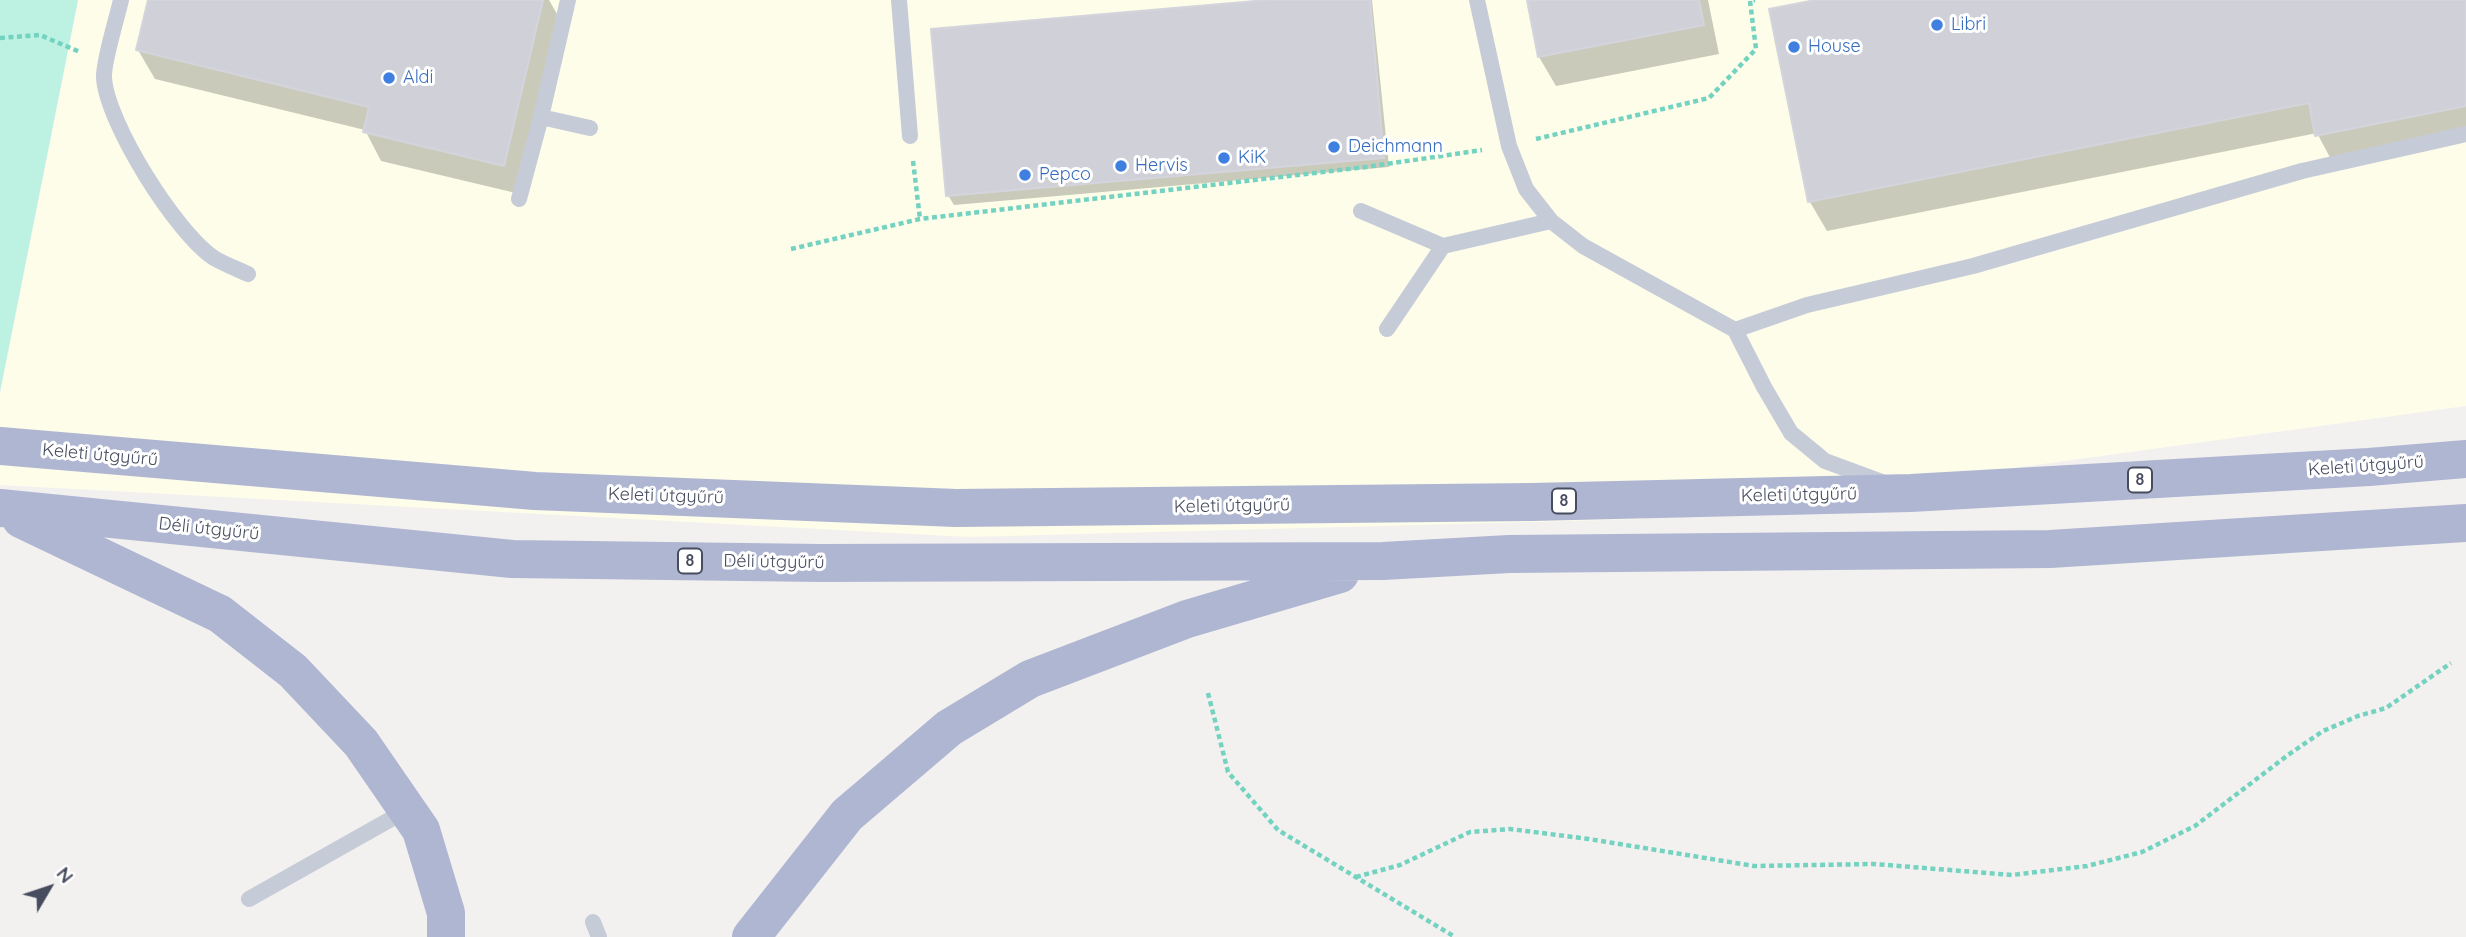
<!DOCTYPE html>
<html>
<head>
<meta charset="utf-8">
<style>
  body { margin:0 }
  #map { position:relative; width:2466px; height:937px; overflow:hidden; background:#f3f1f0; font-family:Quicksand,sans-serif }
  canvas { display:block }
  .north { position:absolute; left:14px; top:853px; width:70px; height:70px; -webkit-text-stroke:5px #fff; paint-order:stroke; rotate:51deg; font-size:19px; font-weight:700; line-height:28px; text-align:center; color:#474d5f }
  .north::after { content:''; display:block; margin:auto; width:24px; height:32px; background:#474d5f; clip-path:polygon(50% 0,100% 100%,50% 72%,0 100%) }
</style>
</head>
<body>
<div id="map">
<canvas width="2466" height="937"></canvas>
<div class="north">N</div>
</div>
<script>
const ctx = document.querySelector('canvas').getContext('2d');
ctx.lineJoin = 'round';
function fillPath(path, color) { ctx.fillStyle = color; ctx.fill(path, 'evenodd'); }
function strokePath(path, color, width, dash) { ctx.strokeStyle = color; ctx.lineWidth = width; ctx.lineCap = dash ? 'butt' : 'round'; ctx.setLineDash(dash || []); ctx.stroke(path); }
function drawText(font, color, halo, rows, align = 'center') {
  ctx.font = font + ' Quicksand,sans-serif'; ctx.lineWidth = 6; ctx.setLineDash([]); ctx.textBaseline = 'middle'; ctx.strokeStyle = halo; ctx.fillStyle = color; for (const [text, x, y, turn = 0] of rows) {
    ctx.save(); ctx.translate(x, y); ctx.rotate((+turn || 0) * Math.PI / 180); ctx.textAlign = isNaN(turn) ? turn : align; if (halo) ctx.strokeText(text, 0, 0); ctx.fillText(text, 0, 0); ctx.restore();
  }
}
const commercial = new Path2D(`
  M78 0H2466V406L1642 519 968 537 0 485V392Z`);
const green = new Path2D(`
  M0 0H78L0 392Z`);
const shadow = new Path2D(`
  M150 0H549L561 21 520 194 381 161 365 130 155 79 138 50Z
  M1287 0H1372L1389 167 954 205 948 195Z
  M1528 0H1708L1719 54 1556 86 1539 57Z
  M1824 0H2466V138L2334 165 2317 133 1827 231 1810 202 1771 10Z`);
const building = new Path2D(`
  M148 0H543L504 166 363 132 369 107 136 50Z
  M1267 0H1370L1384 158 946 196 931 29Z
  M1527 0H1699L1704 25 1538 57Z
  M1815 0H2466V106L2315 136 2309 103 1808 202 1769 9Z`);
const path = new Path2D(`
  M0 38 40 35 80 52
  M1536 139 1709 98 1756 49 1750 1 1755 0
  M913 161 920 219
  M791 249 920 219 1366 167 1482 150
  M1208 693 1228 772 1278 830 1455 937
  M1356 877 1400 865 1470 832 1510 829 1589 839 1754 866 1874 864 2012 875 2087 866 2142 852 2195 826 2288 755 2323 731 2358 716 2386 708 2451 663`);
const lane = new Path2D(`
  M121 0C117 18 103 62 104 78 107 123 176 233 214 258 224 264 237 269 248 274
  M899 0 910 136
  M1477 0 1509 146 1526 189 1551 221 1583 246 1735 330 1764 387 1791 433 1825 461 1882 482
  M541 117 590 128
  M519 199 541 117 568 0
  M1361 211 1443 246 1551 221
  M1387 329 1443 246
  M1735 330 1807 305 1973 266 2302 171 2466 134
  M249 899 407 810
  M593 922 599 937`);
const primary = new Path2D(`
  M0 446 535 491 956 508 1532 502 1911 493 2369 467 2466 459
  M0 508 512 559 821 563 1383 561 1509 554 2050 549 2466 523
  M21 519 220 614 293 671 361 743 421 830 446 913V937
  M751 937 847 815 949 728 1030 679 1187 619 1340 574`);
const markers = [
  [1937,25,7,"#3f7fe0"],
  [1794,47,7,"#3f7fe0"],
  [389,78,7,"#3f7fe0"],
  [1334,147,7,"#3f7fe0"],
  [1224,158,7,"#3f7fe0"],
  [1121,166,7,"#3f7fe0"],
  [1025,175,7,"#3f7fe0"]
];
const shields = [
  [2140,480,24],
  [1564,501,24],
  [690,561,24]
];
const shieldNames = [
  ["8",2140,480],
  ["8",1564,501],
  ["8",690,561]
];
const shopNames = [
  ["Libri",1951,25],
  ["House",1808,47],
  ["Aldi",403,78],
  ["Deichmann",1348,147],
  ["KiK",1238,158],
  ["Hervis",1135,166],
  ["Pepco",1039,175]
];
const streetNames = [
  ["Keleti útgyűrű",100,455,5],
  ["Keleti útgyűrű",2366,466,-4],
  ["Keleti útgyűrű",1799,495,-1],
  ["Keleti útgyűrű",666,496,2],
  ["Keleti útgyűrű",1232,506,-1],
  ["Déli útgyűrű",209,529,6],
  ["Déli útgyűrű",774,562,1]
];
fillPath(commercial, '#fdfdea');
fillPath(green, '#bdf2e2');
fillPath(shadow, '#0003');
fillPath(building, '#d0d1d8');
strokePath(building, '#d4d4dc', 2);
strokePath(path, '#73d3c0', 4.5, [5, 3.5]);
strokePath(lane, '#c6cbd8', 16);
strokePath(primary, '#afb6d1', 38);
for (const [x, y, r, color] of markers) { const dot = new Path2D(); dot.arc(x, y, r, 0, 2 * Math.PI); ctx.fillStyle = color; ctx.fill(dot); strokePath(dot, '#fff', 2.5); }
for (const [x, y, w] of shields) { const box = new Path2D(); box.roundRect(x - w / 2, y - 12.5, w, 25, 5); ctx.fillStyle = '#fff'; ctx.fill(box); strokePath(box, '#474d5f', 2); }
drawText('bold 16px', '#474d5f', null, shieldNames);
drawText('18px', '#366cbe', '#fff', shopNames, 'left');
drawText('18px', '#474d5f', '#fff', streetNames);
</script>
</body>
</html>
